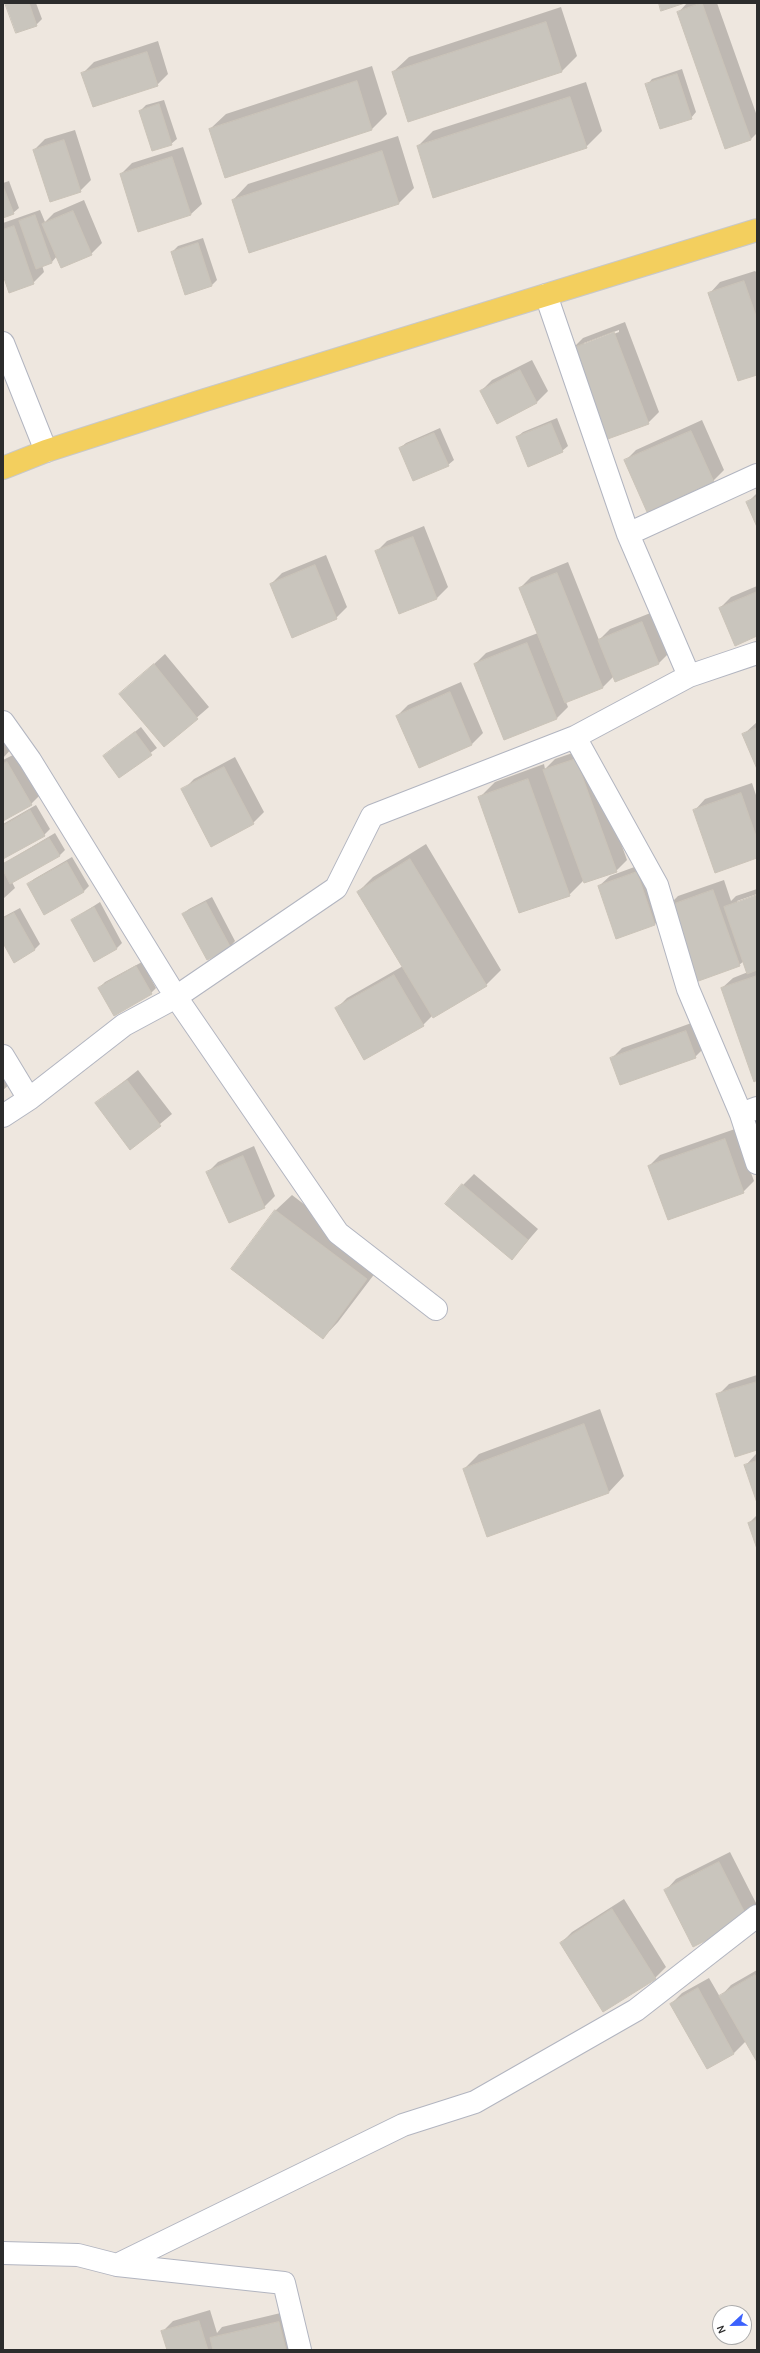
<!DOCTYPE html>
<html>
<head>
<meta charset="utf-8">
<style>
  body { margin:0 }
  #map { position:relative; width:760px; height:2353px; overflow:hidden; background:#eee7df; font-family:Karla,sans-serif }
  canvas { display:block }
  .frame { position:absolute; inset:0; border:4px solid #2c2c2c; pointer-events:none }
  .north { position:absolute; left:712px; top:2305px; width:40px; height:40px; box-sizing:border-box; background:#fff; border:1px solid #ababab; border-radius:50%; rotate:248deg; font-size:11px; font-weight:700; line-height:16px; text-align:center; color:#2c2c2c }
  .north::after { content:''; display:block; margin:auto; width:14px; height:18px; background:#3c62fd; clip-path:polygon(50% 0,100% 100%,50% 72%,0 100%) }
</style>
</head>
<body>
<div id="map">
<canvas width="760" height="2353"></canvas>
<div class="frame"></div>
<div class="north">N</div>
</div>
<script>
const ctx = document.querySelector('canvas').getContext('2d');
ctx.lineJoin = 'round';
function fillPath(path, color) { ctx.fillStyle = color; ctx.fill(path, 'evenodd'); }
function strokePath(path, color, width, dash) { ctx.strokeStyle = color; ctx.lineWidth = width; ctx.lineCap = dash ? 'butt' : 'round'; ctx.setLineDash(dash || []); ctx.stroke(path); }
const shadow = new Path2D(`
  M6 3H36L42 19 36 25Z
  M687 3H717L757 116V133L751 139 678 13Z
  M561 7 577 56 562 71 393 72 409 57Z
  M158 41 168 74 157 85 83 73 94 62Z
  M372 66 387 114 372 129 226 177 210 129 226 114Z
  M682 69 696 112 691 118 647 85 652 79Z
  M586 82 602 131 586 147 418 146 433 131Z
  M164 100 177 139 171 144 140 111 146 105Z
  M75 130 91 180 80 191 34 150 45 139Z
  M398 136 414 188 399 203 233 200 248 184Z
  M183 147 202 204 191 214 121 174 132 163Z
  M9 181 19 208 13 213 3 217V183Z
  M84 200 102 243 91 254 57 256 52 262 42 265 44 272 33 283 3 272V223L40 210 45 222 54 213Z
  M203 238 217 280 211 286 172 252 178 246Z
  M755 271 757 273V374L710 293 720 282Z
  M625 322 659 412 648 423 572 349 583 338ZM619 330V332L584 345V343Z
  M532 360 548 391 537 402 481 391 492 380Z
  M557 418 568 446 562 451 517 437 523 432Z
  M702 420 724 470 713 481 625 461 636 450Z
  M440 428 454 460 448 465 400 448 406 443Z
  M757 493V524L748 502Z
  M424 526 448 587 437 598 399 613 376 552 387 541Z
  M326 555 347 607 336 618 271 584 282 573Z
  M568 562 599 640 610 629 653 612 669 653 658 664 614 676 603 687 566 702 568 707 557 718 505 738 475 664 486 653 538 633 520 588 531 577Z
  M757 586V635L720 608 731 597Z
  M165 654 209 707 164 746 121 694Z
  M461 682 483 733 472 744 420 766 397 716 408 705Z
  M757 722V767L744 734Z
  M3 726 14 746 3 758Z
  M141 727 157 748 119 777 104 756Z
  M587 748 627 860 616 871 584 880 569 895 480 797 495 782 544 764 545 769 555 759Z
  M19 752 42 793 31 804 3 820V760Z
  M235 757 264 812 253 823 183 790 194 779Z
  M752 783 757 798V857L695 810 705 799Z
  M36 805 50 829 44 835 3 858V824Z
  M55 833 65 850 60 855 12 882 15 888 3 899V864Z
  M426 844 501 970 486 985 433 1015 423 1025 336 1009 347 998 403 966 358 892 373 877Z
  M72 857 89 886 83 892 29 884 34 879Z
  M648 862 666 913 655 924 617 938 599 886 610 876Z
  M724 880 731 901 736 896 757 889V894L737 901V903L757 896V1079L722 988 733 978 748 972 744 961 739 965 667 907 678 896Z
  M212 897 235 941 230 947 183 914 189 909Z
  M100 902 122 943 117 948 95 960 72 920Z
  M20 908 40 944 34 950 3 941V917Z
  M142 962 156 988 151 993 99 988 105 982Z
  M697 1021 706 1046 695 1057 611 1059 622 1048Z
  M138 1070 172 1114 130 1149 97 1103Z
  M3 1072 10 1084 3 1090Z
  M735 1129 754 1181 743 1192 649 1166 660 1155Z
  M254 1146 275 1196 264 1207 207 1173 218 1162Z
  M474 1174 538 1229 512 1259 463 1185Z
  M292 1195 382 1264 338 1322 323 1338 232 1268 276 1210Z
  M757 1375V1449L718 1395 729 1384Z
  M600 1409 624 1476 609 1492 488 1535 464 1469 479 1454Z
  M756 1454H757V1499L746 1465Z
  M757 1515V1546L749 1523Z
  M730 1852 757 1905 747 1918 666 1890 676 1879Z
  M624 1899 666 1967 655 1978 561 1943 572 1932Z
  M757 1970V2060L746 2041 734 2053 708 2068 671 2004 682 1993 709 1978 720 1997 731 1985Z
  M210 2310 217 2333 222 2327 289 2311 296 2350H168L162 2332 173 2321Z`);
const building = new Path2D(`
  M5 3H29L37 26 16 33Z
  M659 3H685L661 11Z
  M702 3 751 140 725 149 677 12Z
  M546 22 562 72 408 122 392 72Z
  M147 52 158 86 93 107 81 73Z
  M677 74 692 119 660 129 645 84Z
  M357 81 372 130 225 178 209 129Z
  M570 97 587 148 433 198 417 146Z
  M159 104 172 145 152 151 139 111Z
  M64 140 81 192 50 202 33 150Z
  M382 151 399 204 249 253 232 200Z
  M172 157 191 215 138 232 120 174Z
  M3 186 14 214 3 218Z
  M73 211 92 255 61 268 42 224Z
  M35 215 52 263 36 269 19 221Z
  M14 226 34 284 9 293 3 275V230Z
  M198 243 212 286 185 295 171 252Z
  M744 281 757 319V375L738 381 708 293Z
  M614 332 649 424 605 440 571 349Z
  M520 370 537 403 497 424 480 391Z
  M551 423 563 452 528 467 516 437Z
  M691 431 714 482 647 512 624 460Z
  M434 433 449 466 413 481 399 448Z
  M757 497V527L746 502Z
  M413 537 437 599 399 614 375 551Z
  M315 565 337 619 292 638 270 584Z
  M557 573 603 688 565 703 519 588Z
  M757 592V636L735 646 719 608Z
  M642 622 659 664 615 682 598 640Z
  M527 643 557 719 504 740 474 664Z
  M154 664 198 719 164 747 119 694Z
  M450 692 472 745 419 768 396 716Z
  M757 728V769L742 734Z
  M135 732 152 755 119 778 103 756Z
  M576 759 617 872 584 883 543 770Z
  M7 762 32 805 3 821V764Z
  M224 767 254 824 211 847 181 789Z
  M528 779 570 896 519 913 478 797Z
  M741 793 757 839V858L715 873 693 810Z
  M30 810 45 836 3 859V826Z
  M49 838 60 856 10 884 3 870V864Z
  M410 859 487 986 433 1018 357 892Z
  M67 862 84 892 44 915 27 884Z
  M637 872 655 925 616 939 598 886Z
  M713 890 740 966 693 983 666 907Z
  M757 895V970L747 974 724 907Z
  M206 902 231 948 207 960 182 914Z
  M94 907 117 949 94 962 71 920Z
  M14 913 35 950 14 963 3 943V919Z
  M136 966 152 994 114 1016 98 988Z
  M394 975 424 1026 364 1060 335 1008Z
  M757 976V1080L754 1082 721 988Z
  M686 1031 696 1058 620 1085 610 1058Z
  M127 1080 161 1126 130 1150 95 1103Z
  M725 1139 744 1193 668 1220 648 1166Z
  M243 1156 265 1208 229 1223 206 1172Z
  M462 1184 528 1240 512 1260 445 1204Z
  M275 1210 367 1279 323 1339 231 1269Z
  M757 1382V1450L735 1457 716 1394Z
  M584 1424 609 1493 487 1537 463 1469Z
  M757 1461V1503L744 1465Z
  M757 1520V1549L748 1523Z
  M719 1862 748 1919 693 1947 664 1890Z
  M612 1909 656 1979 603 2012 560 1943Z
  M755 1975 757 1978V2062L719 1996Z
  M698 1988 734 2054 707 2069 670 2004Z
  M199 2321 208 2350H167L161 2331Z
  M279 2322 286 2350H213L210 2338Z`);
const minor = new Path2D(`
  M546 295 628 534 689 676
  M3 343 46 451
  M628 534 757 475
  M3 722 30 760 176 997 338 1233 436 1309
  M575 737 657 885 688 989 741 1114
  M3 1056 29 1099
  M757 1108 741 1114 757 1163
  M3 1116 29 1099 124 1025 176 997 336 888 372 816 575 737 689 676 757 653
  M3 2253 78 2255 117 2265 403 2125 475 2102 636 2010 757 1916
  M117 2265 284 2283 300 2350`);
const major = new Path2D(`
  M3 468 46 451 205 400 757 230`);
fillPath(shadow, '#0003');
fillPath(building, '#c9c5bd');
strokePath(building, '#cac3b8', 1);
strokePath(minor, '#b2b5c0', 24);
strokePath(major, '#c8c8c8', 24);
strokePath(minor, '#fff', 22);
strokePath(major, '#f3cf5e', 22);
</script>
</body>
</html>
